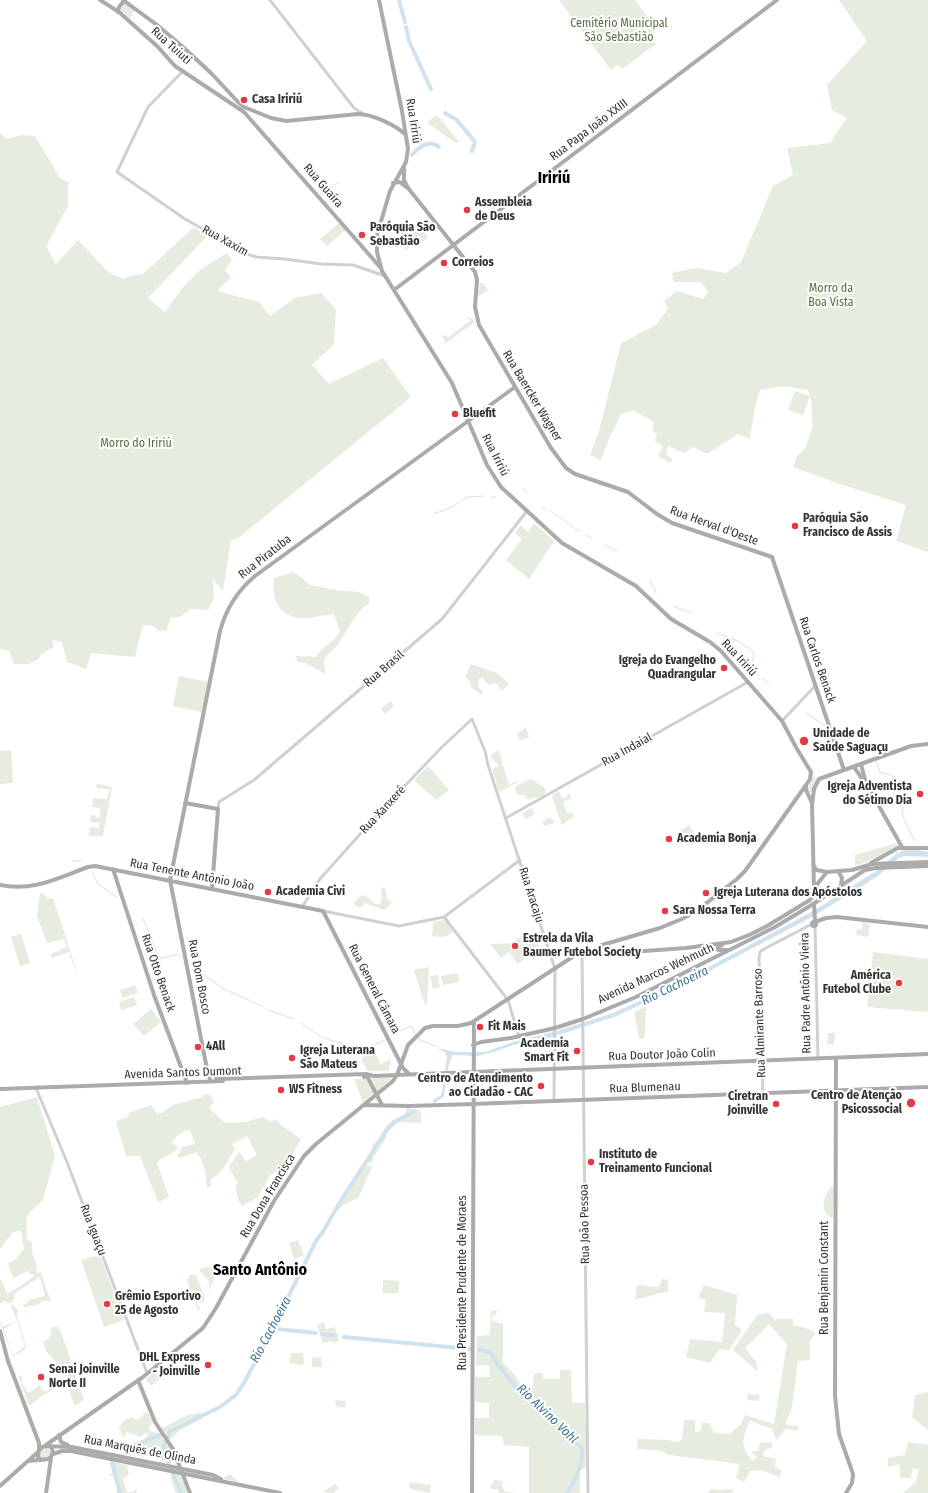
<!DOCTYPE html>
<html>
<head>
<meta charset="utf-8">
<style>
  body { margin:0 }
  canvas { display:block; background:#fff }
</style>
</head>
<body>
<canvas width="928" height="1493"></canvas>
<script>
const ctx = document.querySelector('canvas').getContext('2d');
ctx.lineJoin = 'round';
function fillPath(path, color) { ctx.fillStyle = color; ctx.fill(path, 'evenodd'); }
function strokePath(path, color, width, dash) { ctx.strokeStyle = color; ctx.lineWidth = width; ctx.lineCap = dash ? 'butt' : 'round'; ctx.setLineDash(dash || []); ctx.stroke(path); }
function drawText(font, color, halo, rows, align = 'center') {
  ctx.font = font + ' "Fira Sans Condensed",sans-serif'; ctx.lineWidth = 4; ctx.setLineDash([]); ctx.textBaseline = 'middle'; ctx.strokeStyle = halo; ctx.fillStyle = color; for (const [text, x, y, turn = 0] of rows) {
    ctx.save(); ctx.translate(x, y); ctx.rotate((+turn || 0) * Math.PI / 180); ctx.textAlign = isNaN(turn) ? turn : align; if (halo) ctx.strokeText(text, 0, 0); ctx.fillText(text, 0, 0); ctx.restore();
  }
}
const green = new Path2D(`
  M559 0H635L657 30 649 36 656 44 622 69 618 65 611 70Z
  M839 0H928V552L896 541 906 505 840 484 793 467 797 456 805 449 813 425C810 415 814 407 810 396L803 415 788 410 795 391 810 396 808 390 784 386 760 390C754 406 753 422 750 439L738 434 707 454 693 447 684 453 668 446 666 455 672 459 671 463 658 456 663 446 655 441 657 433 652 431 654 422 633 410 621 414 609 439 601 460 590 455 599 431 621 343 656 325 668 309 664 301 677 291 703 299 708 292 701 282H674L672 273 696 268 726 273 741 262 773 186 793 175 787 148 830 143 847 118 832 110 827 85 867 41Z
  M123 4H126L135 10 130 18 121 10Z
  M435 116H438L458 141 457 143H456L427 123Z
  M0 133 7 139 21 135 35 136 60 178 68 182V206L46 246 56 264 78 240 108 272 123 279 130 276 143 274 194 227 207 236 148 298 165 312 183 287 201 269 227 253 232 260 225 270 231 277 217 291 259 302 270 316 295 298 321 293 336 309 334 344 312 365 329 384 383 358 411 397 237 539 231 540 223 591 213 579 214 598 208 610 191 609 180 617 171 618 166 631 157 630 153 626 143 625 135 657 91 653 86 669 67 662 62 642 52 640 54 647 40 655 39 659 29 664H14L9 651 0 649Z
  M420 222 428 238 405 250 397 233Z
  M339 223 345 230 327 246 320 239Z
  M480 283H483L488 290 479 296 478 294Z
  M467 317 473 319 475 322 446 343 441 335 449 337 471 320 466 318Z
  M534 523 554 541 529 579 506 560 522 539 515 533 521 525 528 532Z
  M293 572 301 577 310 585 336 590 359 592 369 597V604C357 609 346 634 338 644 334 650 326 654 324 661 324 665 325 670 326 674L305 663 297 662 296 656 316 657C322 646 337 641 340 631L334 614C327 616 321 615 315 617 287 623 270 607 274 578Z
  M471 664 497 673 509 684 501 691 498 685 494 683 488 685 482 677 478 680 479 688 483 692 481 695 471 687 470 681 465 677Z
  M179 676 208 682 202 712 173 706Z
  M390 701 394 706 385 714 381 709Z
  M526 727 529 737 520 741 517 734Z
  M11 750 13 783 0 784V751Z
  M498 750 500 755H501V759L509 785 519 780 518 782 501 791H499L492 769 499 766 490 756Z
  M428 766 449 790 436 800 414 780Z
  M814 777 817 780 812 792H809L808 789 812 778Z
  M531 779 545 788 546 792C542 797 539 799 532 797L531 799H527L525 795H517L515 788 516 786Z
  M97 784 112 787 103 836H89L90 827 99 828V823L90 822 91 815H95L96 818 100 817V808L92 807 93 798 107 799 110 789 96 788Z
  M559 791 562 799 567 797V794H571V799L563 802 567 813H572L574 816 562 825 552 796Z
  M532 808 535 814 525 819 522 813Z
  M547 817 553 820 554 823 544 826 542 821 546 820Z
  M689 825 698 840 689 846 679 831Z
  M897 843 899 846 876 858 855 866V855Z
  M384 887 386 892 387 899 392 902 389 906 384 910 365 903 360 908 353 904C364 890 365 896 375 904H380L382 899 381 889Z
  M40 893 44 894 47 899 53 898 76 969H75L69 952 52 958 51 954 67 947 64 939 47 943 37 916Z
  M445 920 453 932C446 938 441 937 432 936L433 922Z
  M863 922 870 925 868 937 856 935 857 929 862 930Z
  M530 931 540 949 519 963H517L509 952 501 958 490 944 516 943 515 940Z
  M21 934 30 963 20 966 11 937Z
  M873 952 928 959V1012L867 1007Z
  M429 967 427 1004 425 1005 414 970Z
  M458 973 459 982 443 985 441 976Z
  M438 975 440 987 433 989 430 976Z
  M135 985 138 993 123 998 120 990Z
  M134 997 137 1005 121 1010 119 1002Z
  M646 1007 645 1038 639 1039 634 1012Z
  M151 1009 161 1022 144 1036 133 1024Z
  M828 1033H835L834 1045 827 1044Z
  M374 1051 381 1064 391 1059 389 1071H367L361 1058Z
  M393 1077 377 1092 372 1078Z
  M354 1079H366L374 1094 363 1102Z
  M204 1094 210 1095 214 1103 209 1106 210 1109 225 1123 245 1122 263 1117 271 1122 276 1119 281 1125 301 1139 287 1165 270 1175 258 1197 242 1206 239 1202 235 1185 238 1184 229 1167 239 1152 246 1161 257 1155 247 1136 232 1144 235 1149C228 1160 223 1173 211 1179V1186L207 1188C206 1177 205 1161 196 1152L180 1158 177 1156 182 1147 195 1144 190 1130C182 1131 176 1135 172 1143L178 1148C173 1155 162 1156 157 1163L169 1197 158 1202 140 1156H126L116 1121 126 1118 131 1112 151 1105 157 1114 164 1112 172 1105 203 1097Z
  M37 1097 55 1156 43 1200 28 1214 26 1220 27 1239 32 1243V1253L37 1266 36 1273 41 1272C44 1282 47 1292 51 1301H43L38 1305 24 1307 23 1305 27 1303 29 1300 45 1296 40 1277 16 1292 14 1296V1300L11 1303H8L4 1300 3 1303H0V1279L3 1283 7 1294 22 1285 34 1276 33 1274H30L29 1272 30 1270 14 1278 9 1269 13 1266 9 1268 8 1263 16 1259 24 1249 21 1231 13 1232 0 1249V1107Z
  M406 1108 416 1109 421 1111V1123L398 1122 386 1134V1138L373 1158 372 1163H369L365 1161 381 1134 393 1120 405 1115Z
  M366 1165 372 1167 358 1198 347 1203 336 1211C347 1195 353 1178 366 1165Z
  M834 1186 833 1218C819 1214 822 1192 834 1186Z
  M298 1240 304 1255 294 1259 289 1243Z
  M100 1255 124 1320 104 1327 81 1260Z
  M208 1267 214 1270V1280L209 1291V1281L200 1271 201 1268Z
  M190 1275H196L205 1298 204 1301 202 1303 198 1301 197 1304 200 1308 198 1311 187 1280Z
  M662 1279 668 1280V1292L660 1293 635 1300 637 1285 659 1287Z
  M383 1280 399 1281V1293H383Z
  M704 1285 737 1295 735 1325 742 1330 729 1350 719 1349 710 1363 686 1357 690 1339 722 1342 725 1313 704 1312 706 1300 698 1297Z
  M12 1304 18 1310 17 1315 26 1346 24 1350 13 1357 0 1323V1321L3 1326 17 1321 4 1329 12 1353 14 1355 25 1346 17 1320 11 1306Z
  M497 1310 496 1315 492 1316V1321L503 1324V1362C508 1368 514 1373 518 1380 521 1385 527 1386 530 1392L533 1389 534 1373H543V1379H560V1370H571L572 1403H585L587 1466 580 1471V1493H529V1447L504 1445 502 1436 475 1435V1418H489V1403L475 1402V1377H490L489 1365H476L477 1336 490 1335 491 1311Z
  M769 1313 774 1319H793V1325L809 1329 816 1333 810 1341V1360L798 1361 792 1408 786 1422 787 1425 799 1426 798 1431 785 1429 778 1439H776L772 1429 750 1421C743 1437 739 1447 753 1461L757 1457 751 1453 753 1451H758L760 1442 773 1443 772 1447 764 1451 763 1456 776 1459 775 1467 782 1471 779 1477 762 1470 750 1471 744 1482 736 1478 740 1464 669 1455 661 1451 637 1449 638 1439 668 1440 678 1442 682 1439 684 1420H695V1432L701 1431 702 1423H709L714 1433 730 1434 741 1424 745 1415 774 1424 787 1344 769 1324 745 1348 757 1363V1371L733 1350 757 1315Z
  M324 1322 326 1329 335 1327 339 1341 333 1343 332 1341 323 1343 317 1325Z
  M52 1327H58L62 1335 84 1400 77 1404 75 1406 68 1387 67 1380 60 1367 46 1351 43 1342 50 1337Z
  M291 1353H303L304 1364 301 1365 289 1363Z
  M321 1357 322 1367H312V1358Z
  M156 1371 161 1378 151 1386 146 1379Z
  M20 1375 23 1380 21 1382 29 1393 39 1385 45 1392 52 1387 54 1389C49 1392 45 1394 40 1397 36 1400 34 1404 29 1406L18 1376Z
  M928 1392V1430L912 1417 915 1395Z
  M748 1394 760 1395 759 1401 747 1400Z
  M335 1400 346 1401 345 1408 336 1406Z
  M200 1412 201 1415C191 1419 171 1425 167 1435L162 1428 191 1413 192 1415Z
  M145 1413H148L152 1421 149 1429 152 1432 159 1433 163 1438V1449L165 1461 162 1460 160 1446 151 1450 147 1455 143 1457 137 1454 130 1456 126 1447C132 1447 135 1441 142 1442L149 1433H146L140 1437 127 1432 123 1438 119 1427C121 1423 127 1418 132 1417L136 1420 141 1418Z
  M202 1416 203 1418 179 1431 170 1440 169 1438 171 1431Z
  M166 1442 170 1447 175 1460 173 1462H169L165 1452Z
  M908 1442 928 1445V1493H903L916 1482 919 1470 912 1468 911 1478H900V1464L888 1467V1458L905 1455Z
  M39.5 1453a5.5 5.5 0 1 1 11 0a5.5 5.5 0 1 1-11 0Z
  M112 1461 127 1466 129 1474 123 1479 127 1492H134V1490L136 1489 137 1493H117L116 1490 118 1487 116 1478 114 1476H110V1474L113 1473Z
  M172 1472 181 1475 189 1493H176C173 1486 169 1478 172 1472Z
  M230 1474 238 1481V1482L224 1479V1477Z
  M494 1480 502 1481V1485L504 1491 515 1493H499L498 1489H491V1484H493Z
  M410 1482 431 1485 430 1493 410 1489Z
  M335 1484 339 1488 333 1493 323 1492Z
  M711 1489 722 1490 732 1489 733 1493H708Z`);
const water = new Path2D(`
  M904 850H918L928 852V857L905 856 899 858 878 876 814 916 673 990 614 1017 552 1037 526 1043 517 1044 498 1050 497 1052 496 1051 478 1056 453 1055C447 1062 446 1086 444 1096L435 1103 432 1101 440 1096 442 1093 447 1057 446 1053 438 1048 455 1052H485L513 1042 557 1031 613 1013 671 987 815 910 876 871 896 854Z`);
const stream = new Path2D(`
  M321 194 339 182
  M523 489 527 492
  M490 497H496
  M542 507 546 509
  M551 511 580 532
  M434 514 450 508 468 497 484 496
  M586 535 592 538
  M605 545 617 551
  M650 580 656 593
  M673 606 691 613
  M717 633 738 641 753 651 754 655 752 662 759 675
  M762 678 769 683
  M805 712 828 728
  M836 730 844 736
  M876 761 880 772 891 775 894 781V795L903 808 902 815 915 842
  M72 861H82
  M92 871 98 884 117 897
  M142 917 148 930 159 959 178 954 181 957
  M190 964 222 988 262 1006
  M268 1010 294 1019
  M301 1023C314 1033 326 1041 343 1043L348 1053 351 1054
  M391 1036 410 1026 413 1028 415 1034
  M418 1039 438 1047
  M358 1052 385 1040`);
const river = new Path2D(`
  M399 0 405 22
  M406 27 409 41 431 89
  M445 113 457 120 475 142 472 151
  M412 155C419 147 429 139 439 147
  M273 1327 277 1329 316 1333
  M322 1334 335 1336
  M344 1337 470 1349
  M479 1350 490 1352C505 1377 527 1400 550 1419 556 1424 564 1427 570 1433 573 1435 574 1440 577 1443 579 1445 579 1444 581 1447 586 1458 574 1484 567 1493
  M127 1448 160 1435
  M112 1463 120 1493
  M181 1493 164 1451 165 1442 170 1431 220 1407 236 1395 244 1383 267 1340 316 1241 324 1230 343 1197 374 1150 375 1146 381 1140 387 1129 393 1123 413 1112`);
const minor = new Path2D(`
  M270 0 354 108 362 113
  M183 71 148 107 117 172 185 219 247 254 256 257 284 259 322 264 353 265 385 276
  M782 721 815 686
  M218 809 219 802 254 780 442 619 527 511
  M506 818 748 682
  M302 907 320 879 378 814 441 748 472 719 485 751 488 765 555 969 554 1101
  M323 911 399 926 444 917 508 1000 519 1037
  M444 917 520 860
  M815 926 818 1059
  M582 956 588 1493
  M36 1088 67 1162 147 1373
  M763 1094 759 957 760 952 764 949 812 924`);
const major = new Path2D(`
  M100 0 119 12 157 46 175 66 244 112 380 267
  M123 0 157 25 183 47 212 74 237 101 244 107 271 118 286 121 358 114C372 114 395 125 405 134
  M379 0 402 111 408 149 406 162 390 191 377 235V252L382 271 452 383 487 465 501 487 562 543 636 586 671 619 710 642 721 651 782 721 797 749 811 772 810 779 806 785 745 871 737 879 699 909 684 918 660 928 602 945 598 952 593 955
  M118 12 119 7 124 1
  M404 168V180L408 188 475 272 477 280 475 307 479 325 551 448 566 468 575 474 628 492 657 514 672 523 772 557 844 770
  M393 183 400 182 406 187
  M394 290 777 0
  M861 764 865 780
  M854 767 870 790 902 847
  M806 785V790L812 803 814 889
  M185 803 218 809 212 889
  M812 805 814 789 819 779 911 746 928 744
  M871 863 898 848H928
  M813 864 816 870 827 872 852 870 872 864 928 862
  M113 869 154 995 187 1083
  M838 871 842 878 841 885
  M0 885C32 892 58 878 88 867L95 866 323 911 403 1068 409 1074
  M814 903 815 922
  M812 924a2 2 0 1 1 4 0a2 2 0 1 1-4 0Z
  M815 922 826 918 837 917 928 927
  M722 945 718 947V950H727
  M473 1045 481 1042 511 1038 555 1028 583 1019 636 997 775 927 810 906 865 870 876 868 928 866
  M836 1058 835 1396 839 1434 853 1474 852 1483 846 1493
  M209.5 1078a3.5 3.5 0 1 1 7 0a3.5 3.5 0 1 1-7 0Z
  M213 1075 209 1073 207 1069 170 880 220 631C226 609 237 591 255 576L515 387
  M216 1077 219 1079 366 1074 374 1076 397 1075 928 1054
  M364 1077 367 1076 382 1105
  M0 1089 223 1081
  M364 1105 409 1106 473 1104 928 1087
  M0 1331 8 1361 39 1443V1450
  M138 1380 155 1422 173 1449 190 1493
  M59 1435 61 1442 68 1445
  M46 1445 143 1377 203 1328 216 1308 274 1201 304 1156 316 1144 393 1081 397 1075 408 1045 425 1028 433 1026H458L471 1023 574 956 686 948 731 942 749 935 767 926 810 900 813 895 818 883 827 872
  M53 1454 62 1451H71L280 1493
  M40 1459 38 1457 39 1450 44 1446 72 1447 213 1475 221 1479
  M29 1461 49 1459C53 1455 54 1450 50 1446
  M0 1486 38 1452
  M46 1493 51 1458
  M472 1493 474 1022`);
const markers = [
  [244,100,4,"#e63946"],
  [467,210,4,"#e63946"],
  [362,235,4,"#e63946"],
  [444,263,4,"#e63946"],
  [455,414,4,"#e63946"],
  [795,526,4,"#e63946"],
  [724,668,4,"#e63946"],
  [804,741,5,"#e63946"],
  [920,794,4,"#e63946"],
  [669,839,4,"#e63946"],
  [268,892,4,"#e63946"],
  [706,893,4,"#e63946"],
  [665,911,4,"#e63946"],
  [515,946,4,"#e63946"],
  [899,983,4,"#e63946"],
  [480,1027,4,"#e63946"],
  [198,1047,4,"#e63946"],
  [577,1051,4,"#e63946"],
  [292,1058,4,"#e63946"],
  [541,1086,4,"#e63946"],
  [281,1090,4,"#e63946"],
  [911,1103,5,"#e63946"],
  [776,1104,4,"#e63946"],
  [591,1162,4,"#e63946"],
  [107,1304,4,"#e63946"],
  [208,1365,4,"#e63946"],
  [41,1377,4,"#e63946"]
];
const parkNames = [
  ["Cemitério Municipal",619,24],
  ["São Sebastião",619,38],
  ["Morro da",831,289],
  ["Boa Vista",831,303],
  ["Morro do Iririú",136,444]
];
const streetNames = [
  ["Rua Tuiuti",171,46,42],
  ["Rua Iririú",413,121,81],
  ["Rua Papa João XXIII",589,130,-37],
  ["Rua Guaíra",323,186,49],
  ["Rua Xaxim",225,241,29],
  ["Rua Baercker Wagner",532,396,59],
  ["Rua Iririú",495,455,63],
  ["Rua Herval d'Oeste",714,526,20],
  ["Rua Piratuba",265,557,-38],
  ["Rua Iririú",739,658,47],
  ["Rua Carlos Benack",817,660,71],
  ["Rua Brasil",384,669,-41],
  ["Rua Indaial",627,750,-29],
  ["Rua Xanxerê",383,810,-47],
  ["Rua Tenente Antônio João",192,875,11],
  ["Rua Aracaju",531,895,72],
  ["Rua Otto Benack",158,973,71],
  ["Avenida Marcos Wehmuth",656,974,-25],
  ["Rua Dom Bosco",199,977,79],
  ["Rua General Câmara",374,989,63],
  ["Rua Padre Antônio Vieira",806,993,-91],
  ["Rua Almirante Barroso",760,1023,-92],
  ["Rua Doutor João Colin",662,1055,-2],
  ["Avenida Santos Dumont",183,1073,-2],
  ["Rua Blumenau",645,1088,-2],
  ["Rua Dona Francisca",268,1196,-59],
  ["Rua João Pessoa",585,1224,-91],
  ["Rua Iguaçu",93,1230,69],
  ["Rua Benjamin Constant",825,1278,-90],
  ["Rua Presidente Prudente de Moraes",463,1283,-90],
  ["Rua Marquês de Olinda",140,1450,11]
];
const poiNames = [
  ["Casa Iririú",252,100],
  ["Assembleia",475,203],
  ["de Deus",475,217],
  ["Paróquia São",370,228],
  ["Sebastião",370,242],
  ["Correios",452,263],
  ["Bluefit",463,414],
  ["Paróquia São",803,519],
  ["Francisco de Assis",803,533],
  ["Igreja do Evangelho",716,661,"right"],
  ["Quadrangular",716,675,"right"],
  ["Unidade de",813,734],
  ["Saúde Saguaçu",813,748],
  ["Igreja Adventista",912,787,"right"],
  ["do Sétimo Dia",912,801,"right"],
  ["Academia Bonja",677,839],
  ["Academia Civi",276,892],
  ["Igreja Luterana dos Apóstolos",714,893],
  ["Sara Nossa Terra",673,911],
  ["Estrela da Vila",523,939],
  ["Baumer Futebol Society",523,953],
  ["América",891,976,"right"],
  ["Futebol Clube",891,990,"right"],
  ["Fit Mais",488,1027],
  ["Academia",569,1044,"right"],
  ["Smart Fit",569,1058,"right"],
  ["4All",206,1047],
  ["Igreja Luterana",300,1051],
  ["São Mateus",300,1065],
  ["Centro de Atendimento",533,1079,"right"],
  ["ao Cidadão - CAC",533,1093,"right"],
  ["WS Fitness",289,1090],
  ["Centro de Atenção",902,1096,"right"],
  ["Psicossocial",902,1110,"right"],
  ["Ciretran",768,1097,"right"],
  ["Joinville",768,1111,"right"],
  ["Instituto de",599,1155],
  ["Treinamento Funcional",599,1169],
  ["Grêmio Esportivo",115,1297],
  ["25 de Agosto",115,1311],
  ["DHL Express",200,1358,"right"],
  ["- Joinville",200,1372,"right"],
  ["Senai Joinville",49,1370],
  ["Norte II",49,1384]
];
const waterNames = [
  ["Rio Cachoeira",675,986,-26],
  ["Rio Cachoeira",271,1330,-62],
  ["Rio Alvino Vohl",547,1414,44]
];
const districtNames = [
  ["Iririú",554,179],
  ["Santo Antônio",260,1271]
];
fillPath(green, '#e6ecdf');
fillPath(water, '#cfe2ee');
strokePath(stream, '#cfe2ee', 1);
strokePath(river, '#cfe2ee', 4);
strokePath(minor, '#d0d0d0', 3);
strokePath(major, '#ababab', 4);
for (const [x, y, r, color] of markers) { const dot = new Path2D(); dot.arc(x, y, r, 0, 2 * Math.PI); ctx.fillStyle = color; ctx.fill(dot); strokePath(dot, '#fff', 1.5); }
drawText('12px', '#56703f', '#fff', parkNames);
drawText('12px', '#333', '#fff', streetNames);
drawText('bold 12px', '#333', '#fff', poiNames, 'left');
drawText('italic 13px', '#3f7597', '#fff', waterNames);
drawText('bold 16px', '#000', '#fff', districtNames);
</script>
</body>
</html>
